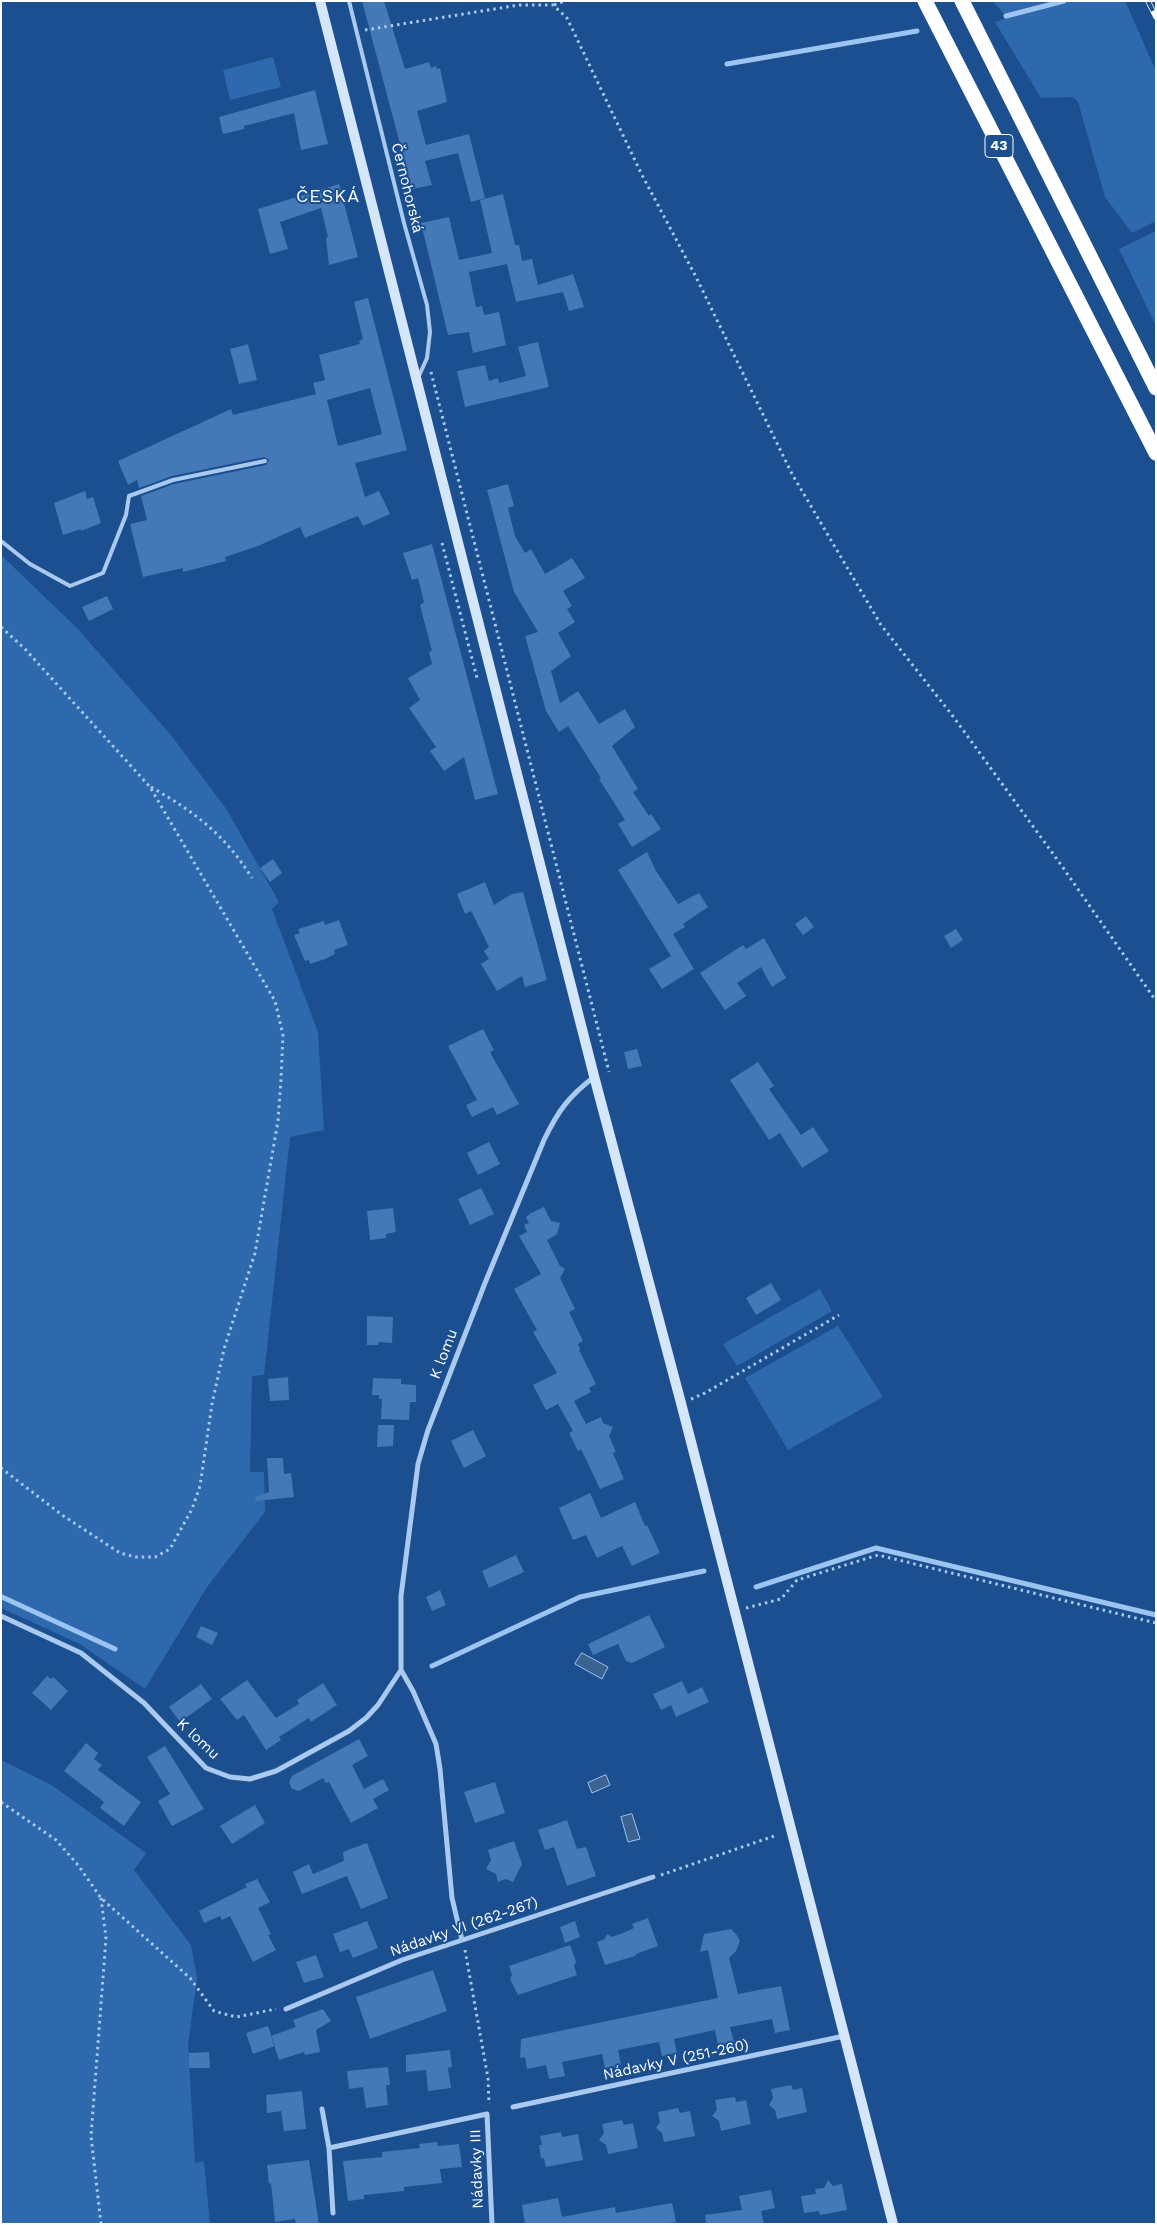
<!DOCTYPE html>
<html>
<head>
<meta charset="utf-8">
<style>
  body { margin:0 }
  #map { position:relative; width:1157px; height:2225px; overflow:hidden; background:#1b4f8f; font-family:"Work Sans",sans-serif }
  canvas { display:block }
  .frame { position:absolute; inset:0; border:2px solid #fff; pointer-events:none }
</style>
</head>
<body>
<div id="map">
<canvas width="1157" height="2225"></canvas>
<div class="frame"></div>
</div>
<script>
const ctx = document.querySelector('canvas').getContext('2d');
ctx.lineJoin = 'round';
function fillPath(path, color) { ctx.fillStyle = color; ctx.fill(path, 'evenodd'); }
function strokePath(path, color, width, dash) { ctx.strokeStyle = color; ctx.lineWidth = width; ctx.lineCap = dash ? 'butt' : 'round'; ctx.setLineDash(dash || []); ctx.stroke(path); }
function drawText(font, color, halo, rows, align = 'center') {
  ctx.font = font + ' "Work Sans",sans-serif'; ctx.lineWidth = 4; ctx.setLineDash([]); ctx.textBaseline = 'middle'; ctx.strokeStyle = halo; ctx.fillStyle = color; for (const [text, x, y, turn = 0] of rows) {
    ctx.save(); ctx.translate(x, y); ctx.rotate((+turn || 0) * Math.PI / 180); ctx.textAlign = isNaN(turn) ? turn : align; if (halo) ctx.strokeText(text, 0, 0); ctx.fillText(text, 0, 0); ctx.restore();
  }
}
const green = new Path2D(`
  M993 1H1125L1156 71V221L1132 233 1105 197 1078 102 1073 97 1041 98 995 22 1007 18Z
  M273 57 281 87 230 100 223 70Z
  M1156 231V326L1119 249Z
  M1 555 77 628 170 734 227 810 279 902 272 909 318 1032 324 1130 290 1137 264 1375 252 1376 250 1472H264L265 1512 207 1587 145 1689 80 1644 1 1608Z
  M820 1289 832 1311 737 1366 723 1344Z
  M838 1326 883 1397 788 1450 745 1378Z
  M1 1760 53 1786 146 1853 134 1870 191 1945 197 1978 188 2045 195 2163 204 2161 210 2224H1Z`);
const water = new Path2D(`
  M582 1653 608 1667 602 1679 575 1664Z
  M606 1775 610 1785 592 1793 588 1783Z
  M632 1814 640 1839 628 1842 621 1817Z`);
const stream = new Path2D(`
  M1006 16 1064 1
  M727 64 917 31
  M756 1587 876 1548 1156 1615
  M2 1597 115 1649
  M432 1666 580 1597 704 1571`);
const building = new Path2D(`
  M362 1H384L405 69 429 62 431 68 436 66 437 69 440 68 447 102 417 111 426 145 469 134 485 198 471 202 458 153 425 161 432 185 412 189Z
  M315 90 328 144 301 150 294 113 244 126V129L223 134 219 117Z
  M339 184 358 257 329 265 326 238 328 237 321 208 280 222 288 249 270 254 258 209Z
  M503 194 515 245H519L522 261 532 259 538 285 573 274 584 307 569 311 563 292 516 302 507 264 469 272 476 307 482 306 484 315 499 312 506 345 473 353 469 332 448 335 421 223 449 217 459 260 492 253 480 200Z
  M368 298 407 450 355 463 365 497 379 491 390 514 363 526 358 516 350 519 305 538 300 527 258 546 225 557 226 561 183 572V568L143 577 130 524 147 520 141 496 174 484 266 465 269 460 264 457 172 476 139 488 137 480 128 485 118 461 231 409 233 415 316 394 313 383 325 380 319 355 360 344 359 341 363 339 354 302ZM370 388 382 434 338 446 327 400Z
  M538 342 549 387 465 407 457 371 485 365 489 381 498 378 499 383 526 376 518 347Z
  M248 344 257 380 239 384 230 349Z
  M508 484 514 506 508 508 515 536 525 553 531 549 545 574 572 558 585 578 563 591 572 606 567 609 575 622 558 633 571 656 551 671 560 703 578 691 599 724 625 709 635 727 612 746 638 789 633 792 649 816 651 814 661 829 632 847 618 824 625 820 599 779 601 778 568 726 559 732 546 711 525 636 538 632 514 592 487 490Z
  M85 491 87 499 93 497 101 523 81 531V529L63 535 54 503Z
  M432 544 498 794 475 800 464 757 444 771 430 751 436 747 409 708 420 700 408 678 432 664 429 652 432 651 420 605 424 602 418 578 412 580 403 553Z
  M107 596 113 609 89 621 82 607Z
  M647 852 656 871 678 904 699 893 708 907 683 924 685 927 673 934 694 969 662 989 649 969 671 956 618 870Z
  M273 859 282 873 270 882 260 868Z
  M485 882 494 905 512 894 523 892 547 980 525 987 522 976 497 991 481 964 489 959 484 951 489 947 471 911 465 914 457 894Z
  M806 916 814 927 803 935 795 924Z
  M339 920 348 945 334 950 335 954 325 959 310 964 309 960 305 961 294 935 300 933 298 929 324 921 325 925Z
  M956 929 963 940 951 948 944 936Z
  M764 938 786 978 772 987 761 967 737 983 746 996 725 1010 700 973 743 945 746 949Z
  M483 1029 494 1050 490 1052 519 1104 497 1115 493 1107 472 1117 466 1105 477 1100 448 1046Z
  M637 1049 642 1066 628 1069 624 1052Z
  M758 1062 774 1086 769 1089 801 1135 813 1127 829 1151 802 1168 780 1133 769 1140 730 1080Z
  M489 1142 500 1164 478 1175 467 1153Z
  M481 1188 494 1214 470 1225 458 1199Z
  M544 1207 551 1221 560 1223 557 1234 547 1240 560 1266 565 1269 560 1278 575 1309 569 1312 583 1341 578 1344 580 1349 579 1350 596 1384 589 1388 591 1392 574 1401 586 1424 601 1417 603 1423 613 1427 609 1436 616 1452 613 1453 624 1479 600 1489 581 1449 578 1451 569 1433 573 1431 558 1404 546 1410 533 1385 557 1373 537 1339 533 1332 537 1330 514 1289 541 1274 519 1236 527 1232 524 1225 529 1223 526 1217 531 1213Z
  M393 1208 396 1232 386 1234V1238L370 1240 367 1211Z
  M771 1283 781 1300 756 1315 746 1298Z
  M367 1316 393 1317 392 1343 379 1342 378 1345H367Z
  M288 1377 289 1400 270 1401 268 1379Z
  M373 1378 401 1379V1384L416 1385V1402H410L409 1420 381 1419 382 1399H379V1395H372Z
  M378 1425H394L393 1446 377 1447Z
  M473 1430 486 1456 464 1468 451 1441Z
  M267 1458H283L284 1474 291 1473 294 1497 256 1501 255 1497 269 1492Z
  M590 1493 601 1518 635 1502 645 1526 647 1525 660 1553 632 1566 622 1546 597 1558 586 1535 573 1540 559 1508Z
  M516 1555 524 1572 489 1588 482 1571Z
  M440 1590 446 1605 432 1611 426 1597Z
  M649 1615 665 1647 632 1663 626 1661 618 1644 593 1655 588 1644Z
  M201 1626 218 1633 212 1645 196 1637Z
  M47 1676 51 1679 53 1677 68 1691 51 1710 32 1693Z
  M247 1680 276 1718 299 1704 297 1700 323 1683 337 1705 311 1722 309 1718 279 1737 281 1740 266 1750 244 1715 237 1720 220 1699Z
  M682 1681 688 1694 702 1687 709 1702 676 1717 671 1705 661 1710 653 1694Z
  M201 1684 212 1699 180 1722 169 1707Z
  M359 1739 368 1756 352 1765 364 1789 383 1779 389 1790 373 1799 378 1808 351 1823 329 1782 326 1783 323 1778 299 1791 292 1789 289 1782 292 1776Z
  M86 1743 98 1753 94 1759 102 1765 98 1770 141 1802 124 1826 100 1808 104 1802 64 1771Z
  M165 1746 204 1809 172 1826 158 1801 170 1794 147 1757Z
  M495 1782 505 1813 475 1823 464 1792Z
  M255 1805 265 1823 232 1844 220 1826Z
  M567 1820 577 1849 586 1847 596 1876 567 1886 554 1847 545 1850 538 1830Z
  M514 1841 522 1864 513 1882 506 1879 498 1882 496 1874 486 1869 491 1860 488 1850Z
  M367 1843 388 1898 361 1909 347 1876 302 1894 293 1872 309 1864 313 1874 344 1861 343 1852Z
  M257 1879 270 1902 258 1908 271 1934 268 1935 276 1950 253 1962 230 1916 222 1920 220 1916 204 1923 199 1911 247 1887 245 1884Z
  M648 1918 658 1946 636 1954 635 1956 605 1965 597 1942 605 1939 607 1934 612 1937 623 1933 634 1928 632 1924Z
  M367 1921 378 1948 353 1958 349 1949 340 1952 333 1934Z
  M575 1921 580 1937 565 1943 560 1927Z
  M731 1929 736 1934 740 1941 736 1951 729 1958 738 1994 781 1986 790 2030 775 2033 772 2019 730 2027 734 2042 718 2045 715 2030 674 2039 677 2053 662 2056 659 2042 618 2050 621 2065 605 2068 602 2054 562 2062 565 2076 549 2079 546 2065 527 2069 525 2057 520 2058 521 2039 718 1998 708 1950 700 1952 704 1934Z
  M570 1945 576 1962 574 1966 577 1975 518 1995 510 1979 512 1975 509 1966Z
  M316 1955 324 1977 304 1983 296 1962Z
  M433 1970 447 2011 370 2039 356 1997Z
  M323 2009 331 2021 316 2030 320 2052 305 2055 304 2052 279 2060 271 2036 296 2027 293 2020Z
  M268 2026 275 2046 253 2054 246 2033Z
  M450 2050 452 2067 448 2068 451 2088 428 2091 426 2070 406 2072V2055Z
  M209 2052 210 2068H189V2053Z
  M388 2067 390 2085H386L388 2105 366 2108 363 2087 349 2089 347 2071Z
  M791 2085 793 2090 802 2088 807 2112 777 2119 775 2110 769 2105 773 2098 771 2089Z
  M302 2091 306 2129 284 2131 281 2111 267 2113 266 2095Z
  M735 2097 736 2102 746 2100 751 2124 721 2131 719 2121 712 2116 717 2110 715 2100Z
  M678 2108 680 2113 690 2111 695 2136 664 2142 662 2133 656 2128 660 2122 658 2112Z
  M622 2120 624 2125 633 2123 638 2148 608 2154 606 2145 599 2140 604 2133 602 2124Z
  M561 2132 562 2137 578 2134 583 2160 546 2167 544 2158 541 2159 539 2145H542L540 2136Z
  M437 2142 438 2146 459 2144 462 2167 440 2169 442 2183 404 2187V2191L364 2195V2199L348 2201 343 2161 382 2157V2152L420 2148 419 2144Z
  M309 2160 319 2224H296L295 2219 275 2222 271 2183 269 2184 267 2165Z
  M828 2180 833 2186 842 2184 847 2210 820 2215 819 2211 804 2213 801 2196 816 2194 815 2189 824 2188Z
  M771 2190 775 2208 761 2211 764 2224H706L705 2215 742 2210 739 2196Z
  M558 2198 562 2217 615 2207 616 2213 672 2203 676 2222 662 2224H525L522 2205Z`);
const path = new Path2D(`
  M554 5 565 1
  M365 30 519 5H553L567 18 642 175 695 275 792 474 881 625 952 715 1059 862 1156 1001
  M431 372 609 1072
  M442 543 477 678
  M1 627 25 649 150 787 275 1001 283 1035 281 1080 278 1121 255 1253 224 1349 212 1404 200 1486 192 1509 170 1549 155 1557H136L120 1553 62 1515 1 1468
  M151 787C196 813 224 834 252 878
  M691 1399 705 1393 839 1315
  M746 1608 781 1599 797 1580 878 1555 1156 1623
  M1 1802 56 1840 78 1865 101 1898 190 1978 214 2011 236 2017 276 2009
  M661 1875 777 1835
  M465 1950 488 2078 489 2104
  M101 2224 91 2136 106 1938 101 1898`);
const lane = new Path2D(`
  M349 1 404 223 427 305 430 332 427 358 418 378
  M1 541 30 564 70 586 103 573 126 515 129 496 173 480 265 461`);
const street = new Path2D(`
  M1 1616 81 1653 144 1703 206 1768 230 1777 250 1779 276 1771 349 1731 366 1718 378 1705 401 1670
  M462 1940 452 1898 440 1769 436 1744 413 1691 401 1670V1596L418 1464 428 1430 485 1283 544 1140C558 1111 568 1097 594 1077
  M286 2009 402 1960 653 1877
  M513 2107 844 2036
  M322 2109 329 2148 333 2213
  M329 2148 487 2114 492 2224`);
const secondary = new Path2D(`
  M320 1 594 1076 681 1403 893 2224`);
const highway = new Path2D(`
  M925 1 1156 453
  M962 1 1156 388`);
const rail = new Path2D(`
  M1148 1 1156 17`);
const shields = [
  [999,146,28]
];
const shieldNames = [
  ["43",999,146]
];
const streetNames = [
  ["Černohorská",407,188,76],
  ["K lomu",444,1354,-69],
  ["K lomu",198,1739,43],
  ["Nádavky VI (262-267)",464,1927,-19],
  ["Nádavky V (251-260)",676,2060,-12],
  ["Nádavky III",477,2169,-92]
];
const quarterNames = [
  ["ČESKÁ",328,197]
];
fillPath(green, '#2e69ad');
fillPath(water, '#3c6290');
strokePath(water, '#9cc4f0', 1);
strokePath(stream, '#9cc4f0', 5);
fillPath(building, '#4478b7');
strokePath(path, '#a9c9ee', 3, [2.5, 4]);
strokePath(lane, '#a9c9ee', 4);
strokePath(street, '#a9c9ee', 5);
strokePath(secondary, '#d6e6fa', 10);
strokePath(highway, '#fff', 15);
strokePath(rail, '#fff', 5.5);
strokePath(rail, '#1b4f8f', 4, [11]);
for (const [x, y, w] of shields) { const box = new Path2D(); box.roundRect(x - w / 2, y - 11.5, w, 23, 4); ctx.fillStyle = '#1b4f8f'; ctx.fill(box); strokePath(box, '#fff', 1); }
drawText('bold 14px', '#fff', null, shieldNames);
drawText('15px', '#fff', '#1b4f8f', streetNames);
ctx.letterSpacing = '1px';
drawText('18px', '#fff', '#1b4f8f', quarterNames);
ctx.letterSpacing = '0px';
</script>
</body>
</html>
